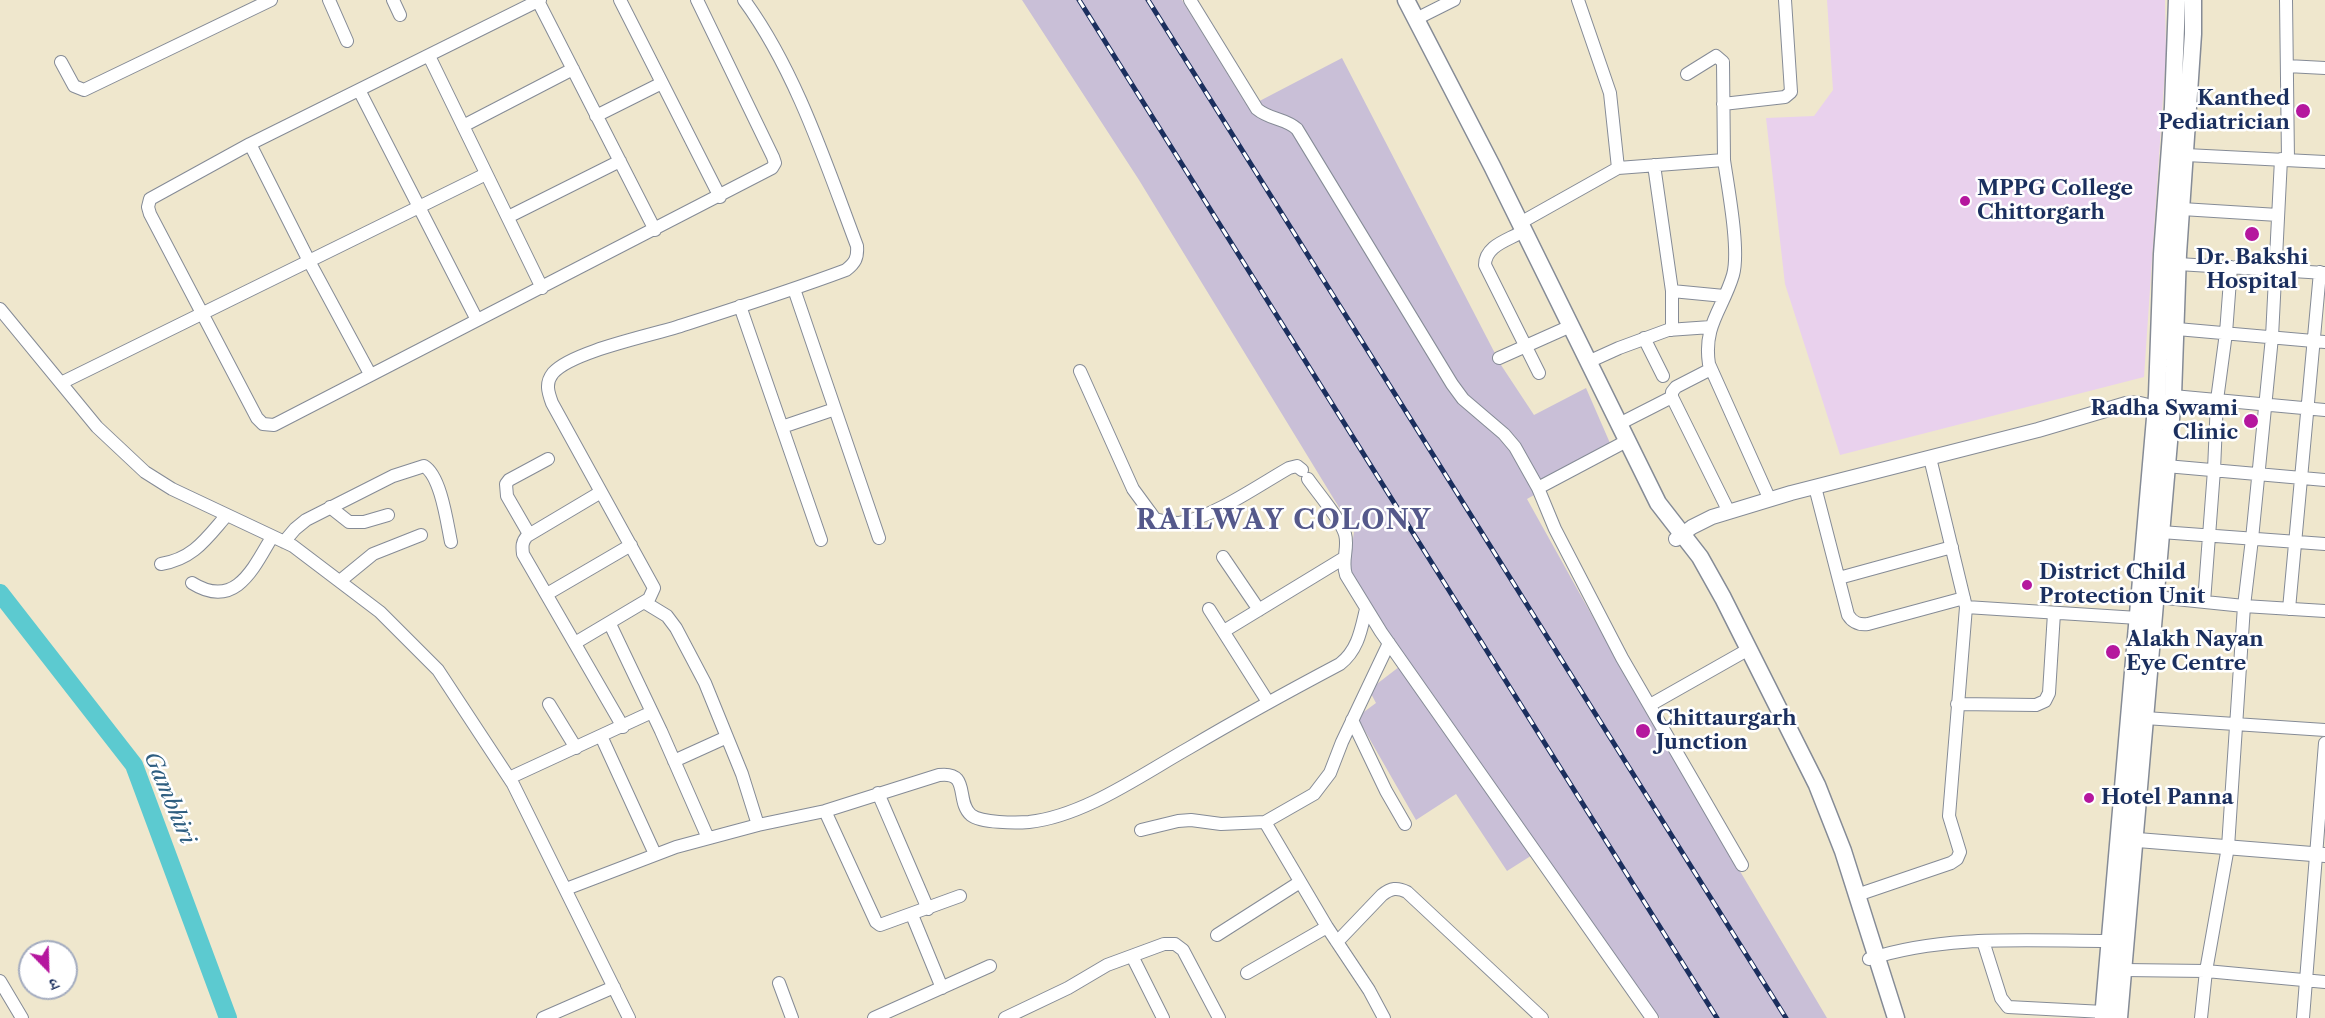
<!DOCTYPE html>
<html>
<head>
<meta charset="utf-8">
<style>
  body { margin:0 }
  #map { position:relative; width:2325px; height:1018px; overflow:hidden; background:#efe7cd; font-family:"Libre Caslon Text","Noto Serif Devanagari",serif }
  canvas { display:block }
  .north { position:absolute; left:18px; top:940px; width:60px; height:60px; box-sizing:border-box; background:#fff; border:2px solid #a4acbf; border-radius:50%; rotate:157deg; font-size:16px; font-weight:700; line-height:24px; text-align:center; color:#1b2f5e }
  .north::after { content:''; display:block; margin:auto; width:21px; height:27px; background:#b5179e; clip-path:polygon(50% 0,100% 100%,50% 72%,0 100%) }
</style>
</head>
<body>
<div id="map">
<canvas width="2325" height="1018"></canvas>
<div class="north">उ</div>
</div>
<script>
const ctx = document.querySelector('canvas').getContext('2d');
ctx.lineJoin = 'round';
function fillPath(path, color) { ctx.fillStyle = color; ctx.fill(path, 'evenodd'); }
function strokePath(path, color, width, dash) { ctx.strokeStyle = color; ctx.lineWidth = width; ctx.lineCap = dash ? 'butt' : 'round'; ctx.setLineDash(dash || []); ctx.stroke(path); }
function drawText(font, color, halo, rows, align = 'center') {
  ctx.font = font + ' "Libre Caslon Text",serif'; ctx.lineWidth = 5; ctx.setLineDash([]); ctx.textBaseline = 'middle'; ctx.strokeStyle = halo; ctx.fillStyle = color; for (const [text, x, y, turn = 0] of rows) {
    ctx.save(); ctx.translate(x, y); ctx.rotate((+turn || 0) * Math.PI / 180); ctx.textAlign = isNaN(turn) ? turn : align; if (halo) ctx.strokeText(text, 0, 0); ctx.fillText(text, 0, 0); ctx.restore();
  }
}
const built = new Path2D(`
  M1827 0H2165L2166 54 2144 377 1840 455 1785 284 1766 118 1814 116 1833 90Z`);
const industrial = new Path2D(`
  M1022 0H1182L1248 107 1342 58 1501 365 1534 415 1586 388 1613 450 1527 499 1648 716 1827 1018H1660L1642 998 1537 852 1507 871 1456 794 1416 820 1357 717 1376 703 1369 690 1408 660 1348 574 1354 532 1139 180Z`);
const river = new Path2D(`
  M0 593 134 765 228 1018`);
const minor = new Path2D(`
  M329 0 347 41
  M393 0 400 15
  M540 0 250 144 150 199 148 207 150 214 257 418 263 424 274 425 772 168 775 163 773 157 697 0
  M620 0 720 197
  M1190 0 1257 109C1270 120 1285 118 1297 129L1452 384 1463 399 1504 434 1515 447 1538 488 1555 529 1622 658 1742 865
  M1578 0 1610 93 1618 168
  M2286 0 2288 159
  M538 1 655 230
  M1416 19 1454 0
  M429 56 542 288
  M61 62 74 86 84 90 271 0
  M2287 66 2325 68
  M1687 74 1716 56 1723 62 1724 160
  M359 90 477 320
  M1723 104 1785 97 1791 92 1785 0
  M596 116 662 83
  M463 126 573 69
  M250 144 309 261 370 374
  M2186 155 2325 162
  M1654 165 1672 291 1724 296
  M2182 209 2278 215
  M508 217 620 161
  M1520 223 1618 168 1724 160C1728 188 1740 250 1733 275 1723 309 1703 325 1709 364L1770 500
  M1518 234C1505 241 1485 247 1485 265L1539 373
  M2178 264 2325 273
  M794 289 879 538
  M740 306 821 540
  M0 309 97 427 145 472 172 489 293 546 380 612 438 670 513 784 629 1018
  M2177 329 2325 342
  M1672 330V291
  M1644 338 1663 376
  M1499 358 1564 329
  M1588 362 1619 348 1668 330 1711 327
  M1080 371 1133 489 1155 519C1163 521 1171 523 1179 523 1212 518 1259 485 1289 468L1297 466 1302 470
  M61 383 486 174
  M2173 396 2325 410
  M1672 397 1729 512
  M1619 424 1672 397V392L1676 387 1711 369
  M782 427 835 409
  M2166 466 2325 480
  M1308 479C1317 492 1341 520 1345 534 1349 548 1341 561 1346 575L1381 632 1652 1018
  M1815 487 1848 615C1853 623 1859 625 1868 624L1964 598
  M1538 488 1621 444
  M601 492 527 536C522 542 522 546 523 554L623 727
  M330 507 349 522H364L388 515
  M2161 532 2325 544
  M529 534 507 496 506 484 509 480 548 459
  M284 542 295 529 306 520 393 476 424 466C441 476 447 523 451 542
  M1223 557 1259 610
  M161 564C193 559 206 539 226 516
  M1839 578 1952 547
  M340 581 373 554 421 535
  M192 583C235 610 253 569 272 537
  M547 594 631 545
  M2156 597 2244 606 2325 611
  M644 602 667 616 676 628 705 683 742 774 758 825
  M2204 602 2214 470 2217 400 2226 333 2231 267
  M1966 607 2138 618
  M1209 609 1268 702
  M2289 609 2320 272
  M610 624 661 731 708 838
  M1224 631 1344 558
  M575 643 649 599 654 588 552 403C548 392 545 383 553 373 571 352 648 336 677 327 733 309 790 291 846 270 855 263 858 258 857 246 826 164 796 71 744 0
  M549 704 576 748
  M1957 704 2036 705 2045 701 2049 693 2054 613
  M1650 705 1749 649
  M2145 718 2325 730
  M1352 720 1386 791 1405 824
  M601 736 655 854
  M674 761 727 737
  M509 778 652 712
  M878 793 928 909
  M825 811 876 922 880 925 960 896
  M1265 822 1327 927 1369 990 1384 1018
  M1141 830 1178 821 1191 820 1221 824 1265 822 1314 794 1330 773 1342 742 1389 643
  M566 889 676 847 758 825 825 811 939 775C971 771 955 801 971 815 981 823 1016 823 1029 822 1084 816 1141 775 1189 748 1238 719 1289 691 1340 664 1358 650 1361 630 1366 609
  M1857 895 1951 863 1957 859 1960 852 1949 816 1966 607 1930 458
  M912 915 942 988
  M1217 935 1300 882
  M1983 941 2001 998 2008 1007 2104 1012
  M1337 942 1382 895C1391 888 1397 887 1407 892L1542 1018
  M1132 956 1163 1018
  M1869 959C1946 934 2029 941 2110 941
  M2124 970 2206 971 2325 982
  M1247 973 1327 927
  M0 981 22 1018
  M779 983 792 1018
  M543 1018 614 987
  M874 1018 990 966
  M1005 1018 1068 988 1107 965 1164 944H1175L1183 950 1219 1018
  M2201 1018 2206 971 2228 847 2244 606 2252 539 2272 337 2281 159
  M2303 1018 2325 743`);
const tertiary = new Path2D(`
  M1676 539 1692 527 1712 517 1791 493 2038 430 2126 404C2141 402 2149 405 2160 416
  M2125 839 2325 855`);
const secondary = new Path2D(`
  M1406 0 1492 166 1658 503 1700 557 1723 598 1817 785 1843 851 1896 1018
  M2103 1018 2157 395 2162 254 2173 107 2177 0
  M2119 1018 2173 396 2178 254 2193 34V0`);
const rail = new Path2D(`
  M1079 0 1717 1018
  M1148 0 1786 1018`);
const markers = [
  [2303,111,8,"#b5179e"],
  [1965,201,6,"#b5179e"],
  [2252,234,8,"#b5179e"],
  [2251,421,8,"#b5179e"],
  [2027,585,6,"#b5179e"],
  [2113,652,8,"#b5179e"],
  [1643,731,8,"#b5179e"],
  [2089,798,6,"#b5179e"]
];
const poiNames = [
  ["Kanthed",2290,99,"right"],
  ["Pediatrician",2290,123,"right"],
  ["MPPG College",1977,189],
  ["Chittorgarh",1977,213],
  ["Dr. Bakshi",2252,258,"center"],
  ["Hospital",2252,282,"center"],
  ["Radha Swami",2238,409,"right"],
  ["Clinic",2238,433,"right"],
  ["District Child",2039,573],
  ["Protection Unit",2039,597],
  ["Alakh Nayan",2126,640],
  ["Eye Centre",2126,664],
  ["Chittaurgarh",1656,719],
  ["Junction",1656,743],
  ["Hotel Panna",2101,798]
];
const waterNames = [
  ["Gambhiri",169,798,67]
];
const districtNames = [
  ["RAILWAY COLONY",1284,521]
];
fillPath(built, '#e9d1ed');
fillPath(industrial, '#c9bfd7');
strokePath(river, '#5ccad0', 18);
strokePath(minor, '#858b96', 14);
strokePath(tertiary, '#858b96', 16);
strokePath(secondary, '#858b96', 19);
strokePath(minor, '#fff', 12);
strokePath(tertiary, '#fff', 14);
strokePath(secondary, '#fff', 16);
strokePath(rail, '#1b2f5e', 5);
strokePath(rail, '#fff', 3, [9]);
for (const [x, y, r, color] of markers) { const dot = new Path2D(); dot.arc(x, y, r, 0, 2 * Math.PI); ctx.fillStyle = color; ctx.fill(dot); strokePath(dot, '#fff', 2); }
drawText('bold 21px', '#1b2f5e', '#fff', poiNames, 'left');
drawText('italic 22px', '#2e5e80', '#fff', waterNames);
ctx.letterSpacing = '1.5px';
drawText('bold 27px', '#55598b', '#fff', districtNames);
ctx.letterSpacing = '0px';
</script>
</body>
</html>
